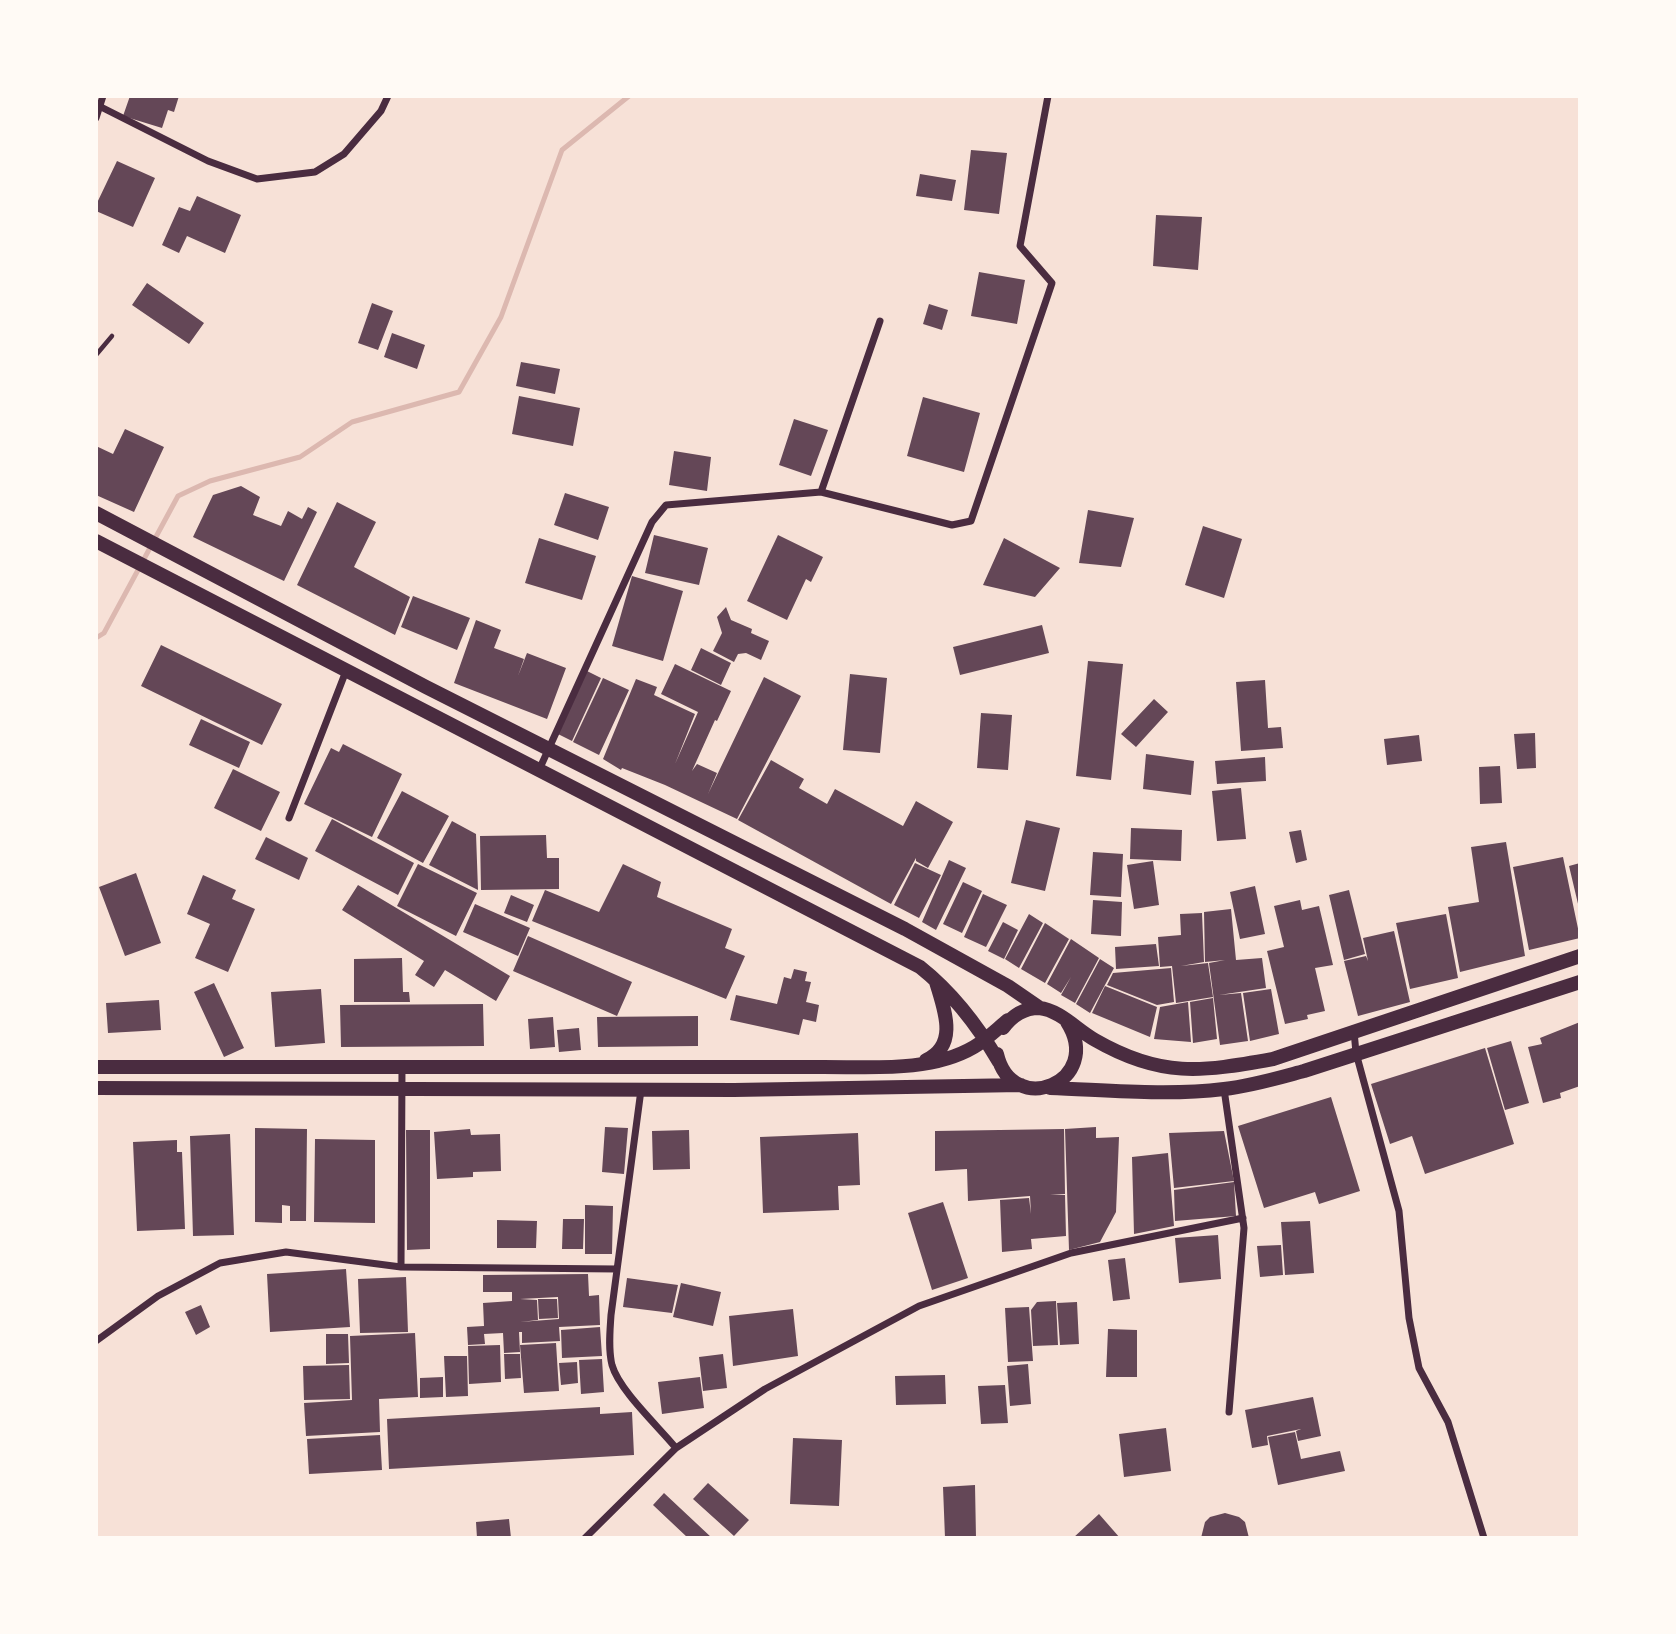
<!DOCTYPE html>
<html>
<head>
<meta charset="utf-8">
<style>
  body { margin:0 }
  #map { position:relative; width:1676px; height:1634px; overflow:hidden; background:#f7e1d7; font-family:"Titillium Web",sans-serif }
  canvas { display:block }
  .frame { position:absolute; inset:0; border:98px solid #fffaf5; pointer-events:none }
</style>
</head>
<body>
<div id="map">
<canvas width="1676" height="1634"></canvas>
<div class="frame"></div>
</div>
<script>
const ctx = document.querySelector('canvas').getContext('2d');
ctx.lineJoin = 'round';
function strokePath(path, color, width, dash) { ctx.strokeStyle = color; ctx.lineWidth = width; ctx.lineCap = dash ? 'butt' : 'round'; ctx.setLineDash(dash || []); ctx.stroke(path); }
function fillPath(path, color) { ctx.fillStyle = color; ctx.fill(path, 'evenodd'); }
const stream = new Path2D(`
  M96 638 104 633 178 496 210 481 300 457 352 422 459 392 501 317 562 150 629 96`);
const building = new Path2D(`
  M130 96H179L174 112 168 110 162 128 123 116Z
  M971 150 1007 153 999 214 964 210Z
  M117 161 155 178 133 227 96 211V205Z
  M920 174 956 180 952 201 916 196Z
  M197 196 241 215 225 253 187 236 179 253 162 245 179 207 190 211Z
  M1156 215 1202 217 1198 270 1153 266Z
  M979 272 1025 280 1017 324 971 316Z
  M147 283 204 323 189 344 132 305Z
  M372 303 393 311 378 350 358 343Z
  M929 304 948 310 942 330 923 324Z
  M392 333 425 345 417 369 384 357Z
  M521 362 560 369 555 394 516 386Z
  M519 396 580 408 573 446 512 434Z
  M923 397 980 413 964 472 907 456Z
  M794 419 828 430 811 476 779 465Z
  M125 429 164 447 134 512 96 495V446L113 454Z
  M674 451 711 457 707 491 669 485Z
  M241 486 260 497 253 515 281 526 288 511 302 519 308 507 317 512 284 581 193 537 213 495Z
  M565 493 609 507 598 540 554 525Z
  M337 502 376 522 354 567 410 597 395 635 297 585Z
  M1088 510 1134 518 1121 567 1079 563Z
  M1203 526 1242 539 1224 598 1185 585Z
  M654 535 708 548 699 585 645 573Z
  M778 535 823 557 811 582 806 579 787 620 747 601Z
  M539 538 596 556 582 600 525 583Z
  M1004 538 1060 568 1035 597 983 585Z
  M632 576 683 591 663 661 612 646Z
  M413 596 470 618 457 650 401 627Z
  M726 607 731 620 752 629 751 633 769 641 761 660 746 653 738 654 734 662 713 651 722 633 717 617Z
  M476 620 501 630 494 648 524 659 518 676 527 653 566 668 547 719 454 683Z
  M1042 625 1049 653 960 675 953 647Z
  M161 645 282 704 262 745 141 686Z
  M701 648 731 663 721 685 691 670Z
  M1088 661 1123 664 1111 780 1076 776Z
  M675 664 731 691 717 721 715 720 692 771 697 764 717 773 708 794 764 677 801 696 737 819 665 785 622 768 621 770 603 759 636 679 657 687 654 695 695 714 675 764 698 712 661 694Z
  M587 671 601 678 572 741 558 734Z
  M850 674 887 678 880 753 843 750Z
  M603 678 629 690 599 755 573 742Z
  M1265 680 1268 728 1281 727 1283 748 1241 751 1236 682Z
  M1154 699 1168 712 1136 747 1121 734Z
  M981 713 1012 715 1008 770 977 768Z
  M201 719 250 742 239 768 189 745Z
  M1535 733 1536 768 1517 769 1514 734Z
  M1419 735 1422 761 1387 765 1384 739Z
  M343 744 402 774 372 837 304 804 331 748 339 752Z
  M1146 754 1194 761 1191 795 1143 789Z
  M1265 757 1266 781 1217 784 1215 761Z
  M771 760 804 779 799 788 827 804 835 789 903 826 916 801 953 822 928 868 916 861V858L891 904 738 820Z
  M1500 766 1502 803 1480 804 1479 767Z
  M233 769 280 792 261 831 214 808Z
  M1241 788 1246 839 1217 841 1212 791Z
  M402 791 449 816 423 863 377 838Z
  M332 819 414 863 398 895 315 851Z
  M1026 820 1060 828 1045 891 1011 883Z
  M452 821 476 834 478 890 429 865Z
  M1131 828 1182 830 1181 861 1130 859Z
  M1301 830 1307 860 1296 863 1289 832Z
  M546 835 547 858H559V889L481 890 480 836Z
  M266 837 308 858 299 880 255 859Z
  M1506 842 1525 956 1460 972 1448 907 1479 902 1471 847Z
  M1093 852 1123 854 1121 897 1090 895Z
  M1563 857 1580 938 1529 950 1513 867Z
  M949 860 966 868 936 930 922 922Z
  M1153 861 1159 905 1134 909 1127 865Z
  M915 863 941 875 919 918 894 905Z
  M1580 863V908H1579L1569 866Z
  M418 864 477 893 456 936 397 906Z
  M623 864 661 882 657 897 732 929 725 948 745 956 726 999 532 921 545 890 599 912Z
  M136 873 161 943 125 956 99 887Z
  M203 875 236 890 232 899 255 909 228 972 195 958 210 924 187 914Z
  M963 882 982 891 962 933 943 924Z
  M358 885 510 976 496 1001 445 970 434 987 415 975 424 961 342 910Z
  M1255 886 1265 934 1240 939 1230 892Z
  M1349 890 1365 954 1344 960 1329 895Z
  M983 894 1007 905 986 947 964 937Z
  M511 895 534 905 527 922 504 913Z
  M1093 900 1122 902 1121 936 1091 934Z
  M1300 900 1302 910 1319 906 1333 965 1315 968 1325 1011 1307 1015 1308 1019 1285 1024 1267 951 1284 947 1274 906Z
  M475 904 530 928 518 956 463 932Z
  M1231 909 1236 960 1262 958 1266 988 1219 995 1241 993 1248 1041 1220 1045 1209 963 1225 960 1205 962 1204 912Z
  M1202 913 1204 962 1181 966 1208 963 1213 997 1176 1003 1172 966 1160 967 1158 937 1181 935 1180 914Z
  M1029 914 1043 923 1019 968 1005 959Z
  M1446 914 1458 978 1410 989 1396 923Z
  M1003 922 1018 930 1004 959 988 951Z
  M1045 923 1069 939 1045 983 1021 969Z
  M1394 931 1410 1002 1358 1016 1344 961 1366 956 1368 961 1363 938Z
  M528 936 632 982 617 1016 513 971Z
  M1071 939 1099 958 1075 1003 1061 995 1071 977 1061 993 1047 984Z
  M1156 944 1159 966 1116 969 1115 947Z
  M402 958 403 992H409L410 1002H354V959Z
  M1100 959 1114 968 1090 1013 1076 1004Z
  M1171 968 1174 1002 1157 1005 1107 985 1113 973Z
  M794 969 807 972 805 981 811 982 806 1002 819 1005 816 1022 803 1019 799 1035 730 1020 736 995 777 1004 784 977 791 979Z
  M214 983 244 1048 224 1057 194 992Z
  M1105 986 1157 1007 1150 1037 1092 1013Z
  M321 989 325 1043 275 1047 271 992Z
  M1271 989 1279 1034 1250 1041 1243 993Z
  M1213 998 1217 1039 1193 1043 1190 1002Z
  M159 1000 161 1030 108 1033 106 1003Z
  M1188 1002 1191 1042 1154 1039 1160 1007Z
  M483 1004 484 1046 341 1047 340 1005Z
  M698 1016V1046L598 1047 597 1017Z
  M553 1017 555 1047 530 1049 528 1019Z
  M1580 1022V1086L1560 1093 1561 1098 1543 1103 1528 1047 1542 1044 1540 1038Z
  M579 1028 581 1050 559 1052 557 1030Z
  M1511 1041 1529 1103 1505 1110 1487 1048Z
  M1485 1048 1514 1144 1425 1174 1412 1136 1390 1144 1371 1084Z
  M1331 1097 1360 1191 1319 1204 1315 1192 1264 1208 1238 1126Z
  M605 1127 628 1128 624 1174 602 1172Z
  M1096 1127V1138L1119 1137 1116 1212 1100 1242 1069 1250 1065 1129Z
  M255 1128 307 1129 306 1221H290V1206L282 1205V1223L255 1222Z
  M470 1129 471 1135 500 1134 501 1171 473 1172V1177L437 1179 434 1132Z
  M1064 1129 1065 1194 1050 1195H1065L1066 1236 1031 1239 1032 1249 1002 1252 1000 1200 1029 1198 1031 1214 1030 1196 968 1201 967 1169 935 1171V1131Z
  M406 1130H430V1249L407 1250Z
  M689 1130 690 1169 653 1170 652 1131Z
  M1224 1131 1234 1181 1174 1188 1169 1133Z
  M858 1133 860 1185 838 1186 839 1210 763 1213 760 1137Z
  M230 1134 234 1235 193 1236 190 1136Z
  M315 1139 375 1140V1223L314 1222Z
  M177 1140V1152H182L185 1229 137 1231 133 1142Z
  M1168 1153 1174 1226 1134 1234 1132 1157Z
  M1234 1182 1236 1216 1175 1221 1174 1190Z
  M943 1202 968 1278 932 1290 908 1213Z
  M585 1205 613 1206 612 1254H585Z
  M563 1219H584L583 1249H562Z
  M497 1220 537 1221 536 1248H497Z
  M1310 1221 1314 1273 1285 1275 1281 1222Z
  M1218 1235 1221 1279 1179 1283 1175 1238Z
  M1281 1245 1283 1275 1260 1277 1257 1246Z
  M1125 1258 1130 1299 1113 1301 1108 1260Z
  M346 1269 350 1327 270 1332 267 1274Z
  M588 1274 589 1296 599 1295 600 1325 559 1327 560 1341 522 1343V1332H519L520 1352 504 1353 503 1333 484 1334 485 1344 468 1345 467 1327 484 1326 483 1303 512 1301V1292H483V1275ZM558 1297 559 1319 520 1322 538 1320 537 1300 520 1299Z
  M406 1277 408 1332 360 1333 358 1279Z
  M627 1278 678 1285 672 1313 623 1307Z
  M681 1283 721 1292 713 1326 673 1317Z
  M538 1299H557L558 1318 539 1319Z
  M1056 1301 1058 1345 1033 1346 1031 1310 1037 1302Z
  M1077 1302 1079 1344 1060 1345 1057 1303Z
  M201 1305 210 1327 196 1335 185 1312Z
  M1029 1307 1033 1361 1008 1362 1005 1308Z
  M793 1309 798 1356 733 1366 729 1316Z
  M600 1327 602 1356 562 1358 561 1330Z
  M1108 1329 1137 1330V1377H1106Z
  M415 1333 418 1397 379 1399 380 1432 306 1436 304 1403 352 1400 350 1336Z
  M326 1334H348L349 1363 326 1364Z
  M556 1343 559 1391 524 1393 520 1345Z
  M500 1345 501 1382 469 1384 468 1346Z
  M504 1354H520L521 1378 505 1379Z
  M723 1354 727 1388 703 1391 699 1357Z
  M444 1356H467L468 1396 446 1397Z
  M602 1359 604 1392 581 1394 579 1360Z
  M577 1362 578 1383 561 1385 559 1363Z
  M1028 1364 1031 1404 1010 1406 1007 1366Z
  M349 1365 350 1399 304 1400 303 1366Z
  M945 1375 946 1404 896 1405 895 1376Z
  M443 1377V1397L420 1398V1378Z
  M700 1377 704 1408 662 1414 658 1382Z
  M1005 1385 1008 1423 981 1424 978 1386Z
  M1313 1397 1321 1436 1298 1441 1296 1431 1301 1429 1267 1436 1268 1445 1252 1448 1245 1410Z
  M600 1407V1414L632 1412 634 1455 389 1469 387 1419Z
  M1166 1428 1171 1471 1124 1477 1119 1434Z
  M1295 1432 1301 1459 1340 1451 1345 1471 1278 1485 1268 1437Z
  M380 1435 382 1470 309 1474 307 1439Z
  M793 1438 842 1440 839 1506 790 1504Z
  M708 1483 749 1520 734 1536 693 1499Z
  M975 1485 976 1538H945L943 1487Z
  M664 1493 712 1538H688L653 1505Z
  M1225 1513 1239 1517 1245 1522 1249 1538H1201L1205 1522 1210 1517Z
  M1099 1514 1120 1538H1073Z
  M509 1519 511 1538H477L476 1522Z`);
const service = new Path2D(`
  M96 355 112 336`);
const minor = new Path2D(`
  M101 107 208 161 257 179 315 172 344 154 381 111 388 96
  M96 118 103 96
  M821 492 880 321
  M539 770 652 522 666 505 821 492 952 525 971 521 1052 283 1020 246 1048 96
  M289 818 346 671
  M1354 1031 1356 1053 1399 1211 1409 1318 1419 1368 1448 1422 1484 1538
  M1224 1089 1244 1228 1229 1412
  M641 1090 611 1315C610 1331 608 1349 612 1365 619 1390 658 1426 676 1448
  M401 1267 402 1067
  M96 1341 158 1296 220 1263 286 1252 401 1267 617 1269
  M585 1538 676 1448 765 1389 919 1306 1071 1253 1243 1218`);
const trunk = new Path2D(`
  M96 513 426 687 905 929 1008 986 1040 1008
  M96 541 920 967C954 994 978 1026 999 1062
  M1003 1028C1012 1016 1023 1008 1039 1008 1060 1010 1077 1030 1095 1040 1161 1078 1201 1072 1273 1059L1580 956
  M997 1054C1012 1119 1105 1082 1067 1022
  M926 1060C959 1045 944 1009 936 982
  M96 1067H814C865 1066 928 1074 974 1047 986 1040 997 1029 1008 1020
  M96 1088 734 1090 1021 1085
  M1050 1088C1107 1090 1167 1096 1224 1089 1251 1086 1278 1078 1304 1071L1580 982`);
strokePath(stream, '#dcb8b0', 5);
fillPath(building, '#644757');
strokePath(service, '#4a2c40', 4.5);
strokePath(minor, '#4a2c40', 7);
strokePath(trunk, '#4a2c40', 14);
</script>
</body>
</html>
